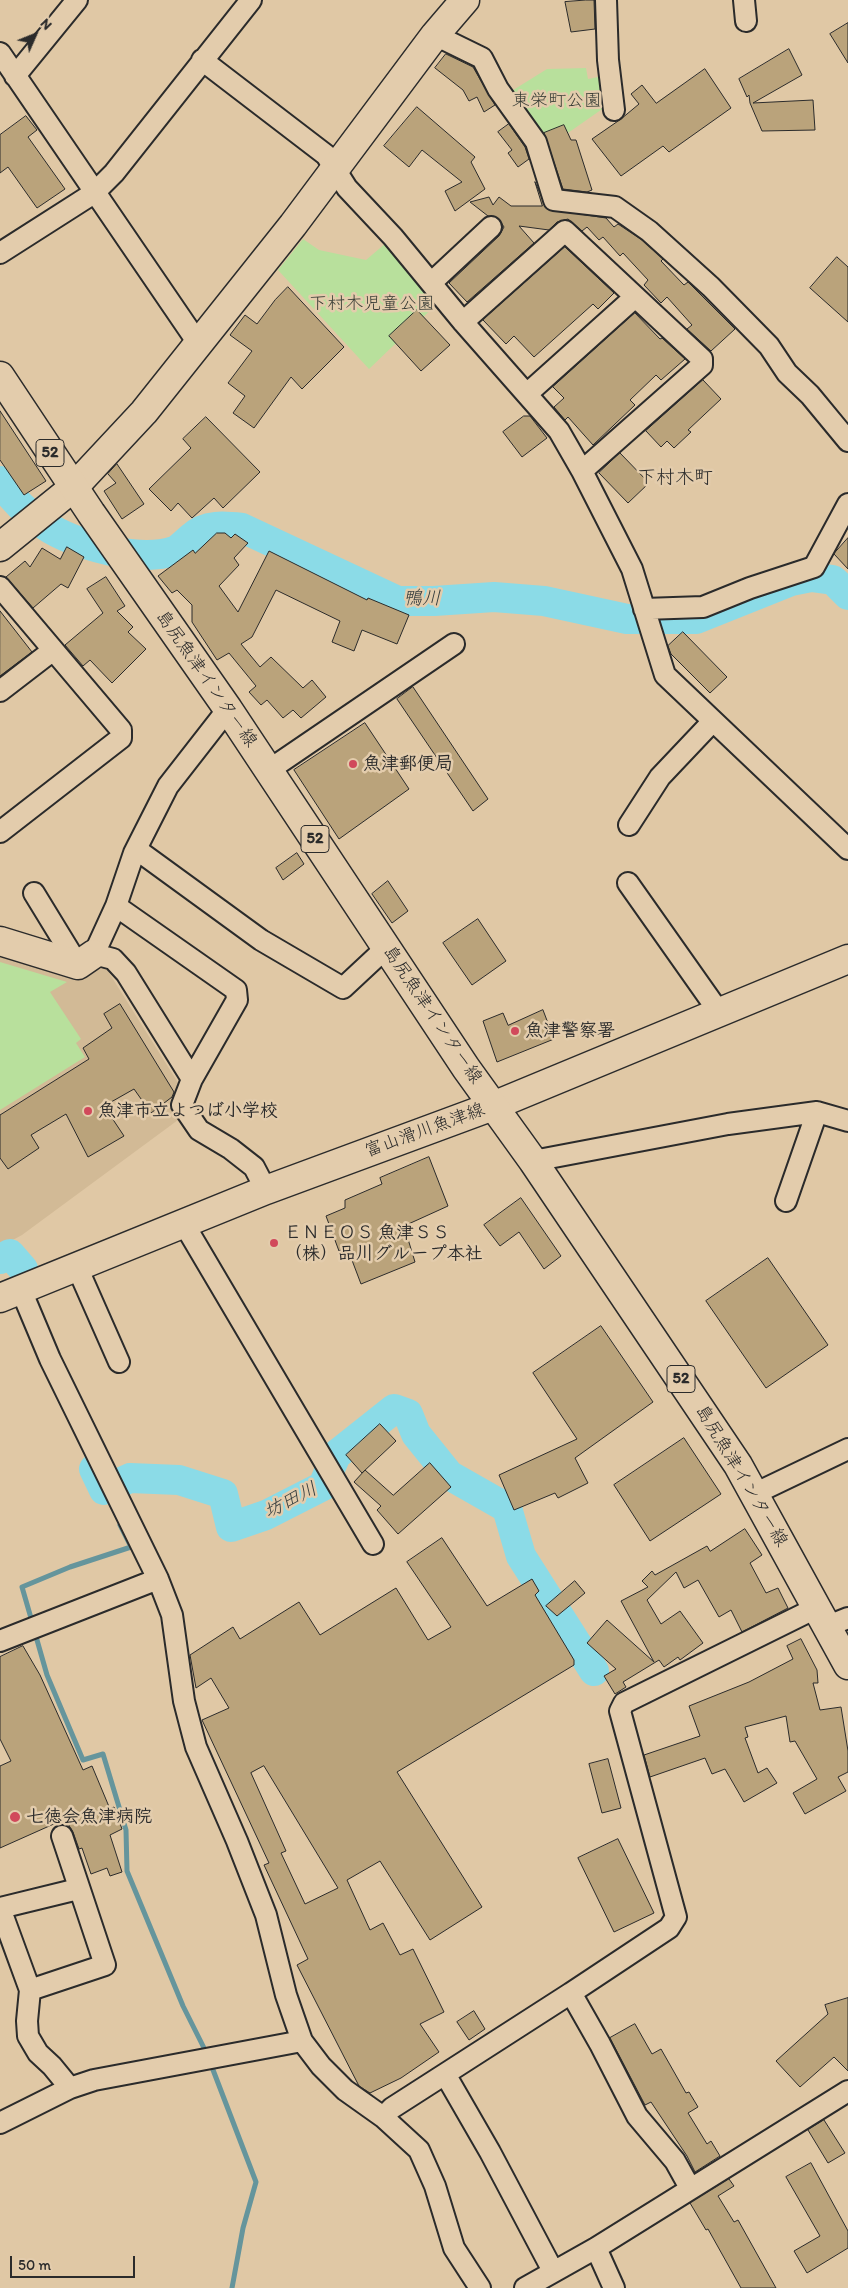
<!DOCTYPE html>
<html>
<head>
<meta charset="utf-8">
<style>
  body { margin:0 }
  #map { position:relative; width:848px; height:2288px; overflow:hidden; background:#e0c8a5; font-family:Itim,sans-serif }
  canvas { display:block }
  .north { position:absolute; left:10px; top:10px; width:50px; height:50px; -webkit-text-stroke:4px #e3ccac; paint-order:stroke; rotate:46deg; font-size:14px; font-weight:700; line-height:20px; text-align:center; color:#2b2b2b }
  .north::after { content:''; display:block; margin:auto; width:18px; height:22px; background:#2b2b2b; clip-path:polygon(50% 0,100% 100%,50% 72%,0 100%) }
  .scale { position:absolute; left:10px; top:2256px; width:125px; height:22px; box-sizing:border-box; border:2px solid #2b2b2b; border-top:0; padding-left:6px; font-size:15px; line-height:18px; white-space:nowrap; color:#2b2b2b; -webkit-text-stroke:4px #e3ccac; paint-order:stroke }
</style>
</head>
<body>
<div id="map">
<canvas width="848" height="2288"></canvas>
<div class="north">N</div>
<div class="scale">50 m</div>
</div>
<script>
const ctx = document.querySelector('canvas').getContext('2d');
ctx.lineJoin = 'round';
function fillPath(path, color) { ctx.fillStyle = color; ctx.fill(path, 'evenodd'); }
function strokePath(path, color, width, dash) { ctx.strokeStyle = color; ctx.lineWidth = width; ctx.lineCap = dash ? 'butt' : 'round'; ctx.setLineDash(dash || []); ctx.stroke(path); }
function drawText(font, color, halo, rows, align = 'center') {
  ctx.font = font + ' Itim,"Klee One",sans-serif'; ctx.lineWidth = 5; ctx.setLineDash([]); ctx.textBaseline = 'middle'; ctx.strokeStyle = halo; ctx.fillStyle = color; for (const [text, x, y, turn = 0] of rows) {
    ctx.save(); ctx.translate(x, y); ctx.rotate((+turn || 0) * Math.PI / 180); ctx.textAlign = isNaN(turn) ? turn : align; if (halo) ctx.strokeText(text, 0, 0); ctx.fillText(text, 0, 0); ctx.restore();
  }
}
const built = new Path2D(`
  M0 957 66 976 106 968 182 1089 175 1102 178 1120 22 1235 0 1247Z`);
const green = new Path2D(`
  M586 68 588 79 613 74 618 98 545 149 510 92 547 69Z
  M393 237 443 298 369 369 278 270 303 239 319 250 366 260Z
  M0 962 67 982 50 992 81 1039 76 1043 85 1057 0 1110Z`);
const stream = new Path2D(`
  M33 1625 22 1587 70 1567 131 1547 120 1525
  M35 1633 47 1675 83 1760 103 1754 126 1830 127 1871 183 2006 207 2054
  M210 2062 256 2182 243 2228 232 2288`);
const river = new Path2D(`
  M0 481C29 524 67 542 117 552 136 555 155 557 174 551 180 549 187 541 192 537 206 524 225 526 242 528L398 601H434L494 597 544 601 627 619H696L791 581 811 577 833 580 848 595
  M0 1259 10 1254 23 1269
  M94 1469 104 1490 130 1478 179 1480 223 1494 231 1527 266 1515 323 1486 336 1455 394 1409 408 1414 416 1434 449 1475 507 1508 521 1556 594 1671`);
const building = new Path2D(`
  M586 0H594L595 29 571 32 565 2Z
  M848 23V63L830 34Z
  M789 49 802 75 753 103 813 100 815 130 762 131 750 103 749 95 747 97 739 79Z
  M446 54 473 67 495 105 484 112 477 97 469 101 463 90 435 68Z
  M705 69 731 108 669 152 663 146 621 176 592 139 621 119 639 104 631 94 642 85 656 103Z
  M417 107 475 157 471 162 485 189 455 211 445 191 462 182 422 150 409 167 384 146Z
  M26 116 37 130 28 137 65 189 37 208 8 167 0 173V135Z
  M509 124 525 147 529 159 518 167 508 153 512 150 498 132Z
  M564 125 571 140H576L592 190 587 192 563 189 544 133Z
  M535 182 547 209 606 218 614 227 618 224 642 240 663 259 661 261 684 285 688 282 735 329 711 351 687 329 692 325 667 297 661 303 644 285 648 280 623 253 620 256 603 237 599 240 587 227 582 231 568 219 557 222 549 230 519 226 534 243 467 302 449 283 499 236 504 227 499 219 488 216 470 202 489 197 493 205 499 197 511 206H542Z
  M565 247 614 293 598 309 593 304 534 357 514 336 506 344 483 320Z
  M837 257 848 267V322L810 288Z
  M288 287 344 347 302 389 291 377 254 428 233 413 245 396 228 383 252 351 230 335 245 315 257 324 275 300Z
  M417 310 450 345 421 371 389 336Z
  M635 313 660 339 662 338 685 359 661 380 656 375 630 400 635 405 593 445 568 417 565 420 554 407 564 398 553 387Z
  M703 380 721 399 688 430 691 432 674 448 667 441 661 447 646 431Z
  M0 411 46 481 24 495 0 460Z
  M524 416H530L547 438 522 457 503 432Z
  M206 417 260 472 223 508 214 498 192 518 178 503 171 511 149 489 191 448 183 439Z
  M620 453 649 483 628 503 599 473Z
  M117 464 144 504 122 519 104 491 116 483 108 474Z
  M217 533H225L231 538 235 534 248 543 234 558 239 565 219 586 238 612 269 551 367 600 368 598 409 615 397 644 362 630 354 651 332 642 340 621 276 590 252 637 241 644 260 667 271 657 303 688 312 680 326 697 301 718 293 710 283 718 267 700 261 705 249 692 256 686 229 653 217 660 192 622V605L177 590 172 593 158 576 193 550 195 553Z
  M848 538V569L834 554Z
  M67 547 84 557 68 588 61 584 33 608 6 577 25 561 30 567 42 548 60 559Z
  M106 577 125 606 117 611 133 627 128 632 146 649 112 683 90 660 83 666 65 645 103 613 87 589Z
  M0 611 32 652 0 676Z
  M683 632 727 677 710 693 671 654 668 646Z
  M413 687 488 799 473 811 397 699Z
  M365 723 409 789 339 839 294 770Z
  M297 853 304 864 283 880 276 868Z
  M388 881 408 911 392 923 372 894Z
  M478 919 506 961 472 985 443 943Z
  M120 1004 174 1092 172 1097 151 1113 134 1089 104 1106 124 1136 88 1157 66 1114 31 1135 39 1148 8 1169 0 1158V1115L89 1059 83 1048 112 1028 104 1014Z
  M543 1010 554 1039 497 1062 483 1021 503 1013 508 1025Z
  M429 1157 448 1206 404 1226 415 1262 361 1284 347 1247 339 1251 326 1216 345 1208V1200L382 1184 380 1178Z
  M521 1198 561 1256 544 1269 519 1232 500 1246 484 1225Z
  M768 1258 828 1345 766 1388 706 1301Z
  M601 1326 653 1402 575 1458 588 1483 558 1498 555 1493 514 1510 499 1475 577 1439 533 1373Z
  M380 1424 396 1441 362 1473 346 1455Z
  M684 1438 721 1494 650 1541 614 1485Z
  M430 1463 451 1487 398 1534 377 1510 381 1506 354 1482 365 1470 393 1495Z
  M745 1529 762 1555 750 1563 766 1593 778 1588 788 1608 742 1632 731 1610 719 1617 698 1580 684 1588 676 1572 647 1600 661 1624 680 1611 703 1643 680 1660 678 1657 664 1667 659 1660 623 1682 626 1687 615 1694 604 1676 616 1669 587 1643 607 1620 654 1662 621 1601 648 1587 642 1581 652 1571 655 1575 707 1546 710 1551Z
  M442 1538 487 1606 532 1579 539 1591 535 1595 574 1660V1665L397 1772 482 1907 430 1940 380 1861 347 1880 370 1930 383 1923 400 1955 413 1949 444 2012 420 2024 439 2052 401 2078 370 2093 359 2086 297 1965 308 1959 264 1865 269 1863 202 1720 229 1708 211 1678 196 1688 190 1655 233 1627 240 1639 299 1602 320 1635 396 1588 428 1640 451 1627 407 1562ZM264 1766 338 1888 305 1904 281 1853 286 1851 251 1773Z
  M575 1581 585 1593 557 1616 546 1606Z
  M801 1639 817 1670 818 1683H813L820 1710 841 1707 848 1751V1772L838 1777 846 1791 805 1814 793 1793 817 1779 795 1741 790 1742 786 1716 745 1727 748 1737 745 1738 758 1773 767 1768 777 1783 744 1802 725 1769 712 1774 705 1758 650 1777 644 1755 700 1736 689 1706 749 1682 793 1659 787 1646Z
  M23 1646 40 1675 83 1770 92 1766 110 1809 114 1807 122 1829 110 1835 122 1872 110 1876 107 1868 91 1874 82 1848 79 1849 73 1832 65 1819 0 1848V1766L11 1761 0 1739V1657Z
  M608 1759 621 1808 602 1813 589 1764Z
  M618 1839 654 1913 614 1932 578 1858Z
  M848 1998V2071L834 2057 800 2087 776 2061 828 2014 825 2005Z
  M474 2011 485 2029 469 2040 457 2022Z
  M635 2024 652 2054 661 2049 686 2093 689 2092 698 2107 688 2113 707 2144 711 2141 720 2156 695 2172 687 2156 651 2102 645 2105 610 2038Z
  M824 2120 845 2153 828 2163 808 2130Z
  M811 2163 848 2231V2248L807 2273 794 2251 820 2236 786 2177Z
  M729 2179 734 2186 718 2196 734 2222 738 2220 776 2288H741L708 2229 706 2230 690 2203Z`);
const street = new Path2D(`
  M606 0 608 60 614 110
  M744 0 746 21
  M435 35 482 58 498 89 536 142 554 200 615 207 649 231 711 287 769 346 787 373 810 395 848 441
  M0 53 198 343
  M202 60 326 155 347 188 393 237 463 322 559 431 582 471 632 569 665 675 848 849
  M15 76 77 0
  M0 253 94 193 114 173 251 0
  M431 283 491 227
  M463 322 565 231 702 359V365L582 471
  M528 393 635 297
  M0 587 121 730V738L0 832
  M644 609 703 607 750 588 814 567 848 504
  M0 691 52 651
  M269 770 454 644
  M629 825 660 777 713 721
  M136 849 261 940 343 988 387 947
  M628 883 719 1012
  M34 893 78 965
  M116 906 236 990 237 1000 192 1079 182 1105 199 1130 231 1149 254 1167 266 1190
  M192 1079 126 973 113 959 94 954 116 906 134 853 168 786 228 709
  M533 1161 728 1124 817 1112 848 1121
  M786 1201 817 1112
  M184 1224 373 1544
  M77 1267 119 1362
  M21 1290 50 1359 158 1579 172 1615 184 1701 196 1747 237 1841 266 1915 286 1995 302 2041 321 2066 345 2090 383 2117 419 2150 435 2186 454 2248 480 2288
  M754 1494 848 1449
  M828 1626 848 1618
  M0 1641 158 1579
  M62 1836 105 1965 30 1990 27 2021 28 2036 38 2053 52 2066 70 2088
  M30 1990 0 1908 78 1889
  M571 1993 669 1928 676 1917 620 1711 624 1703 818 1607
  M445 2074 571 1993 600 2044 637 2116 675 2161 690 2188
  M383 2117 392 2108 445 2074 490 2152 553 2271
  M0 2123 70 2088 94 2080 302 2041
  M596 2248 614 2288
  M525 2288 596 2248 848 2091`);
const secondary = new Path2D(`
  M0 547 74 487 144 412 293 225 435 35 465 0
  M0 941 78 965 94 954
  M0 1298 266 1190 493 1106 848 959`);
const primary = new Path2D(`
  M0 376 91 513 228 709 466 1068 533 1161 738 1465 848 1665`);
const markers = [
  [353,764,5,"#d1495b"],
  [515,1031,5,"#d1495b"],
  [88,1111,5,"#d1495b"],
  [274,1243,5,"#d1495b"],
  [15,1817,6,"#d1495b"]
];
const shields = [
  [50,453,28],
  [315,839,28],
  [681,1379,28]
];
const shieldNames = [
  ["52",50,453],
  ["52",315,839],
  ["52",681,1379]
];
const parkNames = [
  ["東栄町公園",557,101],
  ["下村木児童公園",372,304]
];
const streetNames = [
  ["島尻魚津インター線",206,679,55],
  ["島尻魚津インター線",432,1015,56],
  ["富山滑川魚津線",425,1131,-20],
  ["島尻魚津インター線",741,1476,59]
];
const poiNames = [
  ["魚津郵便局",363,764],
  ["魚津警察署",525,1031],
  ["魚津市立よつば小学校",98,1111],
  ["ＥＮＥＯＳ 魚津ＳＳ",284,1233],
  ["（株）品川グループ本社",284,1254],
  ["七徳会魚津病院",26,1817]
];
const neighbourhoodNames = [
  ["下村木町",675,478]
];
const waterNames = [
  ["鴨川",422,599],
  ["坊田川",291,1501,-27]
];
fillPath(built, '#d2ba96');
fillPath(green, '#b8e09c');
strokePath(stream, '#65959c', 5);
strokePath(river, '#8bdbe7', 30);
fillPath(building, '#baa37b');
strokePath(building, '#2b2b2b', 1);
strokePath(street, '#2b2b2b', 24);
strokePath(secondary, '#2b2b2b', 31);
strokePath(primary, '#2b2b2b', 31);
strokePath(street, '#e3ccac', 20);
strokePath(secondary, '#e3ccac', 28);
strokePath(primary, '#e3ccac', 28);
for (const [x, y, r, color] of markers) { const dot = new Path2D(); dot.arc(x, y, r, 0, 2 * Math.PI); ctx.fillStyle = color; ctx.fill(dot); strokePath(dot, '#e3ccac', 2); }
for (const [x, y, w] of shields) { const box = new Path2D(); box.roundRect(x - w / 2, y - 13.5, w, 27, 4); ctx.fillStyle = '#e3ccac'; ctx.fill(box); strokePath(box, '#2b2b2b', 1); }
drawText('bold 16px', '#2b2b2b', null, shieldNames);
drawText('18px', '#393d36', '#e3ccac', parkNames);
drawText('18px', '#2b2b2b', '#e3ccac', streetNames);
drawText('bold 18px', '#2b2b2b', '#e3ccac', poiNames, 'left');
drawText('19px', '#2b2b2b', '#e3ccac', neighbourhoodNames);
drawText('italic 19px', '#353d3e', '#e3ccac', waterNames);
</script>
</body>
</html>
